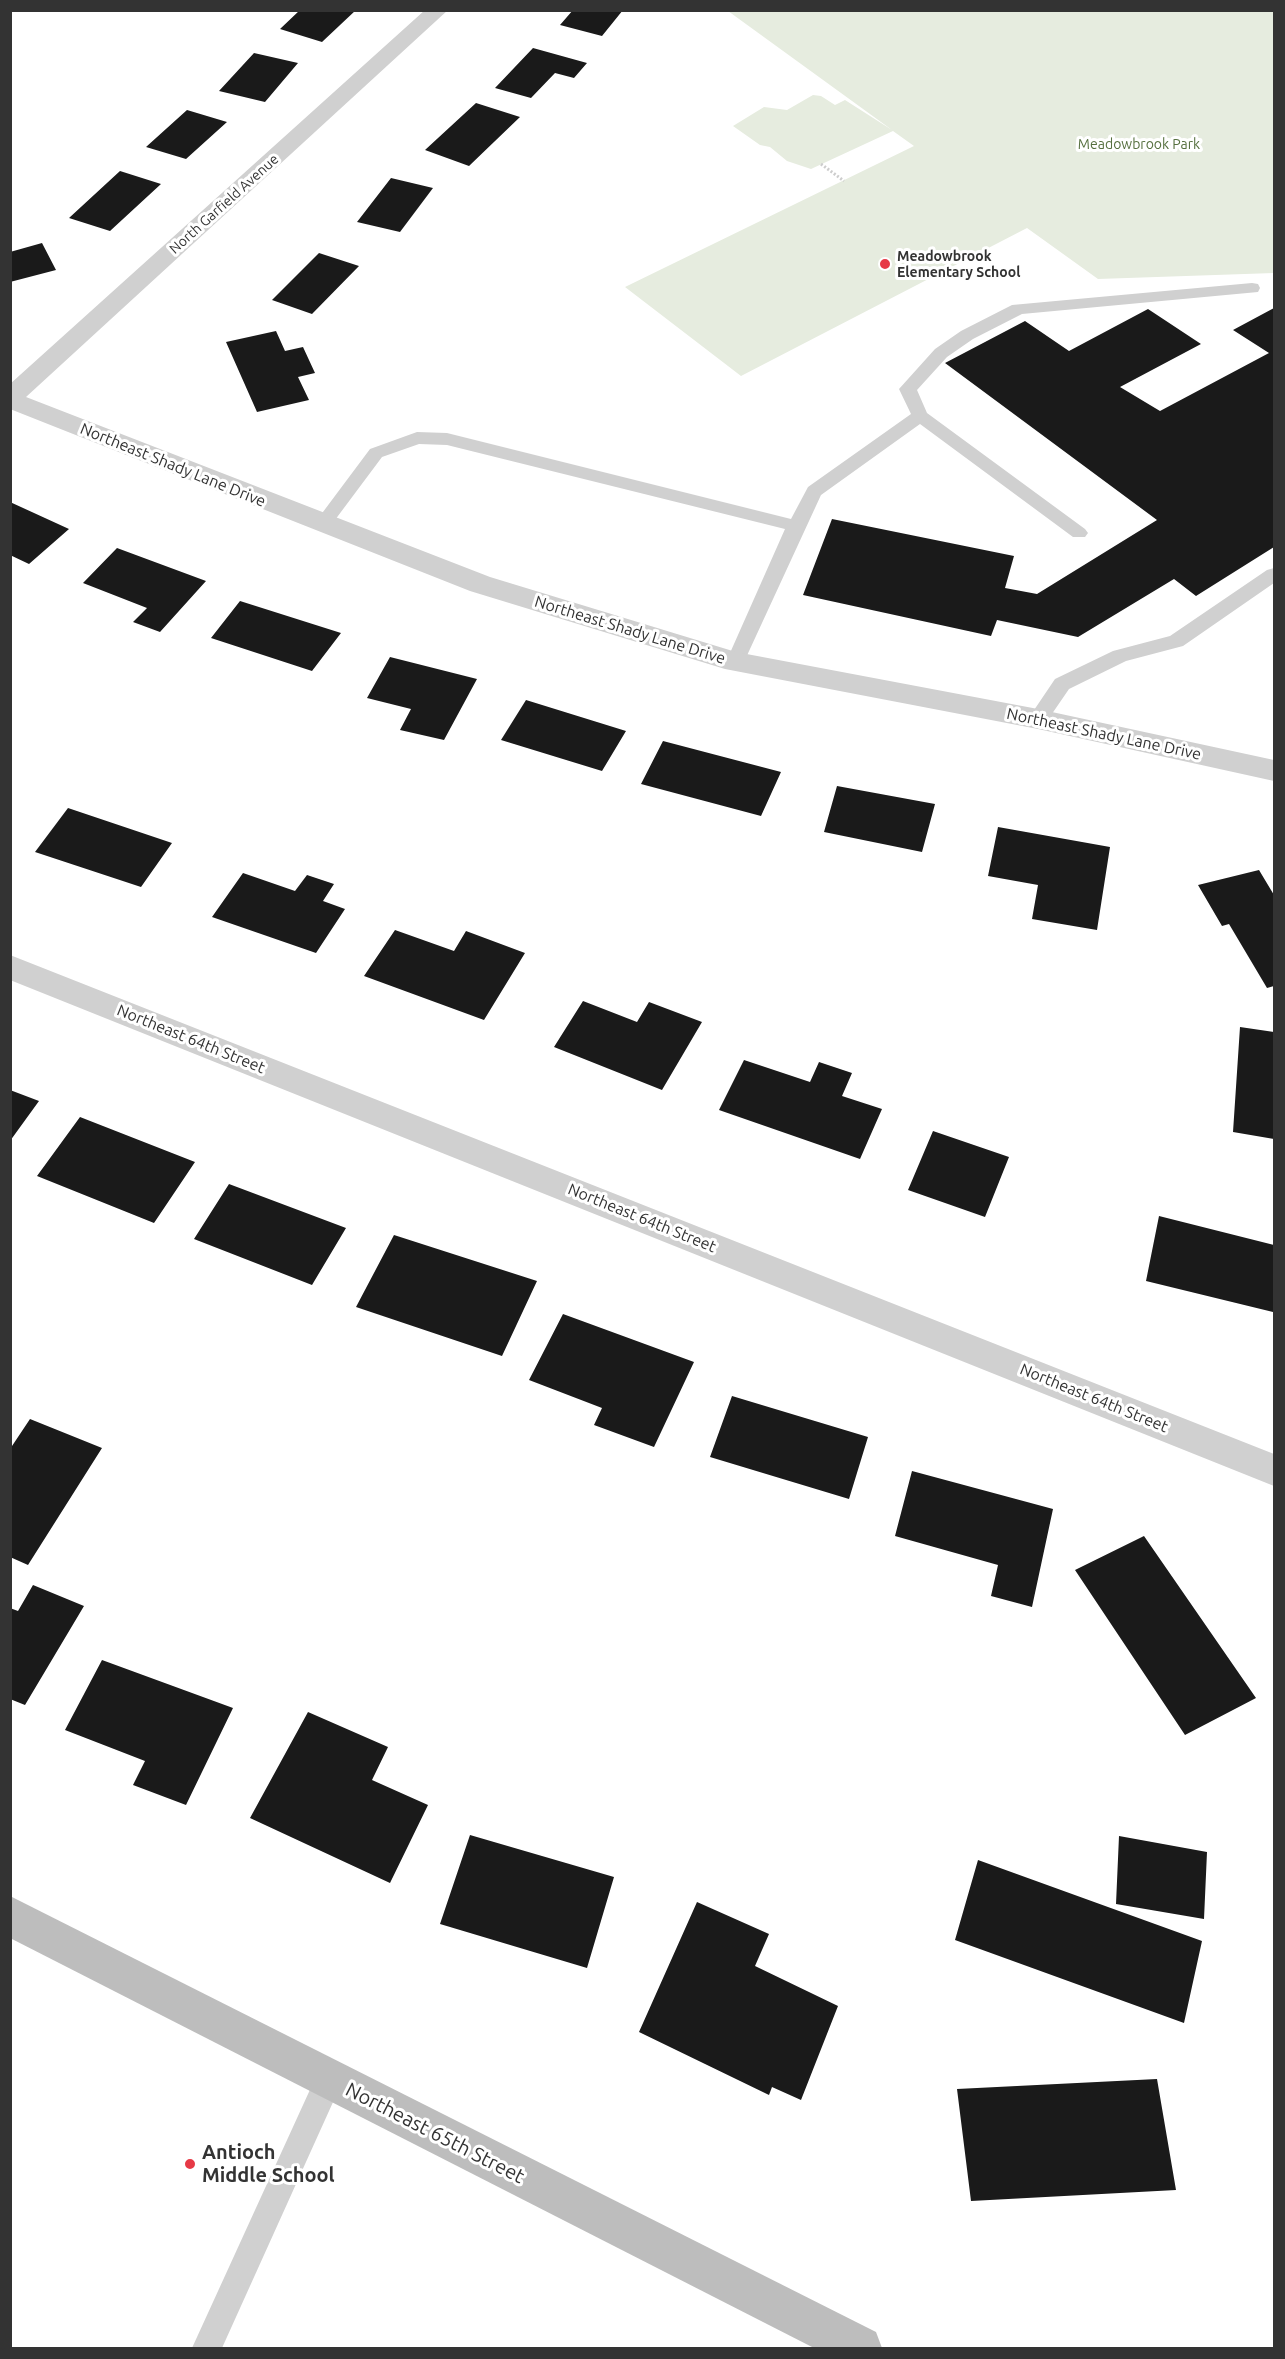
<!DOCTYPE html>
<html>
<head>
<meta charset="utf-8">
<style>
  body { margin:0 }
  #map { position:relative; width:1285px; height:2359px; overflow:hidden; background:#fff; font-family:Ubuntu,sans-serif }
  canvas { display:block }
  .frame { position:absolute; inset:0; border:12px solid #333; pointer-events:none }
</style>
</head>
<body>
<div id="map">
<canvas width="1285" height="2359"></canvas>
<div class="frame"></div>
</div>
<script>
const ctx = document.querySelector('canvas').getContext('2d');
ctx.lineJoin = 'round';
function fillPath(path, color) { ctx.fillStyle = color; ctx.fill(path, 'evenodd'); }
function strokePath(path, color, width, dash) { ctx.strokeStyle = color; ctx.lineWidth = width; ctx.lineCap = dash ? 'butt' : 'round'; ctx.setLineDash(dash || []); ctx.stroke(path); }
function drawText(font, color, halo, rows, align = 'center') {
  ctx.font = font + ' Ubuntu,sans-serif'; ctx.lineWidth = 6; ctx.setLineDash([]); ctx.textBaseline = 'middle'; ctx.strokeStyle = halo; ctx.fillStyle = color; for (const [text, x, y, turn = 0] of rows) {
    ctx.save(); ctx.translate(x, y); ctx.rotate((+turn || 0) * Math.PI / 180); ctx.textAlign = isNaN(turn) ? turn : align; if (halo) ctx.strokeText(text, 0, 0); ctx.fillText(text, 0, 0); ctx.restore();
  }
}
const green = new Path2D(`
  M728 11H1274V273L1098 279 1027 228 741 376 625 287 914 146 893 131 811 169 787 161 770 147 760 145 733 126 764 107 787 110 813 95 821 96 835 105 845 100 892 130Z`);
const building = new Path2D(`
  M300 10H356L322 42 280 29Z
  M573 10H623L602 36 560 25Z
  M533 48 587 63 574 78 555 73 531 98 495 88Z
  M254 53 298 63 265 102 219 91Z
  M476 103 520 117 469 166 425 150Z
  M187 110 227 122 186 159 146 147Z
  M120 171 161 184 110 231 69 218Z
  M391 178 433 188 400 232 357 222Z
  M42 243 56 270 10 282V252Z
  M319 253 359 266 312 314 272 300Z
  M1274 308V547L1196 596 1174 579 1078 637 997 620 991 636 803 595 832 519 1014 556 1005 588 1037 594 1157 520 945 363 1025 321 1069 351 1148 309 1201 344 1120 387 1160 411 1269 353 1233 330Z
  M276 331 285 351 303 347 315 373 298 377 309 400 257 412 226 342Z
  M10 502 69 529 29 564 10 555Z
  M117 548 206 581 160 632 133 622 147 608 83 583Z
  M240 601 341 633 312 671 211 638Z
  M390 657 477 679 444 740 400 730 411 709 367 698Z
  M526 700 626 731 602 771 501 740Z
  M663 741 781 772 761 816 641 784Z
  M837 786 935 804 922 852 824 832Z
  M68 808 172 843 141 887 35 852Z
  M998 827 1110 847 1097 930 1032 919 1038 885 988 876Z
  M1259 870 1274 895V986L1267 988 1229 924 1222 926 1198 885Z
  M243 873 295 891 307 875 334 884 323 901 345 909 316 953 212 917Z
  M395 930 454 951 466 931 525 953 484 1020 364 976Z
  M583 1001 637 1022 649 1002 702 1022 662 1090 554 1047Z
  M1240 1027 1274 1032V1139L1233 1132Z
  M744 1060 810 1082 819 1062 852 1073 842 1096 882 1109 860 1159 719 1110Z
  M10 1090 39 1101 10 1141Z
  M80 1117 195 1162 154 1223 37 1176Z
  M933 1131 1009 1157 985 1217 908 1190Z
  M229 1184 346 1228 312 1285 194 1239Z
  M1159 1216 1274 1245 1273 1312 1146 1281Z
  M394 1235 537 1281 502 1356 356 1307Z
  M563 1314 694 1362 654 1447 594 1425 602 1408 529 1380Z
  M732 1396 868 1437 849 1499 710 1457Z
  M30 1419 102 1448 28 1565 10 1557V1449Z
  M912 1471 1053 1509 1032 1607 991 1596 998 1565 895 1536Z
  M1144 1536 1256 1698 1185 1735 1075 1570Z
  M33 1585 84 1606 25 1705 10 1699V1608L18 1611Z
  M102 1660 233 1708 186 1805 133 1785 145 1761 65 1730Z
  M308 1712 388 1747 372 1780 428 1805 390 1883 250 1818Z
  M470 1835 614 1877 587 1968 440 1924Z
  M1119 1836 1207 1852 1204 1919 1116 1904Z
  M978 1860 1202 1941 1184 2023 955 1940Z
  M697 1902 769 1934 755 1966 838 2006 801 2100 772 2087 769 2095 639 2032Z
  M1157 2079 1176 2190 971 2201 957 2089Z`);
const path = new Path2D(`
  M821 164 844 181`);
const lane = new Path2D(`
  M1252 283 1258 284 1260 288 1258 292 1022 314 973 339 947 357 917 390 927 413 1085 529 1088 533 1085 537H1073L920 424 821 495 744 662 742 667 735 669 728 667 726 662 785 529 447 445 419 444 382 457 329 528H317L314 524 370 449 417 432 447 433 791 519 808 487 911 414 899 389 935 349 961 331 1012 305Z
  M1274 568V583L1183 646 1126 661 1069 689 1045 724 1038 726 1031 724 1028 719 1055 679 1113 651 1170 636 1267 570Z
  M329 2066 339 2070 343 2080 222 2348H192L319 2070Z`);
const street = new Path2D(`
  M425 10H448L26 397 490 577 736 652 1038 709 1274 760V781L1038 729 725 669 470 591 10 409V384Z
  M10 955 1274 1454V1486L10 980Z`);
const secondary = new Path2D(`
  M10 1896 876 2332 882 2348H814L10 1938Z`);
const markers = [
  [885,264,6,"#e63946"],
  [190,2164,6,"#e63946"]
];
const farParknames = [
  ["Meadowbrook Park",1139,144]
];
const farStreetnames = [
  ["North Garfield Avenue",224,204,-42]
];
const farPoinames = [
  ["Meadowbrook",897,256],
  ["Elementary School",897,272]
];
const streetNames = [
  ["Northeast Shady Lane Drive",173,465,22],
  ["Northeast Shady Lane Drive",630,630,17],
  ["Northeast Shady Lane Drive",1104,734,12],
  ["Northeast 64th Street",191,1039,22],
  ["Northeast 64th Street",642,1218,22],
  ["Northeast 64th Street",1094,1398,22]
];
const nearStreetnames = [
  ["Northeast 65th Street",435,2133,27]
];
const nearPoinames = [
  ["Antioch",202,2152],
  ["Middle School",202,2175]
];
fillPath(green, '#e6ecdf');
fillPath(building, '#1a1a1a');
strokePath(path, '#cdcdcd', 3, [2, 2]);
fillPath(lane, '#d0d0d0');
fillPath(street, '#d0d0d0');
fillPath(secondary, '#bdbdbd');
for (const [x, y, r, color] of markers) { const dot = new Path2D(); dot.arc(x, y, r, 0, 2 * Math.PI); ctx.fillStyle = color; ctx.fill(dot); strokePath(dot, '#fff', 2); }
drawText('14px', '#56703f', '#fff', farParknames);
drawText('14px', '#333', '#fff', farStreetnames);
drawText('bold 14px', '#333', '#fff', farPoinames, 'left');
drawText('16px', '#333', '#fff', streetNames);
drawText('20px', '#333', '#fff', nearStreetnames);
drawText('bold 20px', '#333', '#fff', nearPoinames, 'left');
</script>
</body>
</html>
